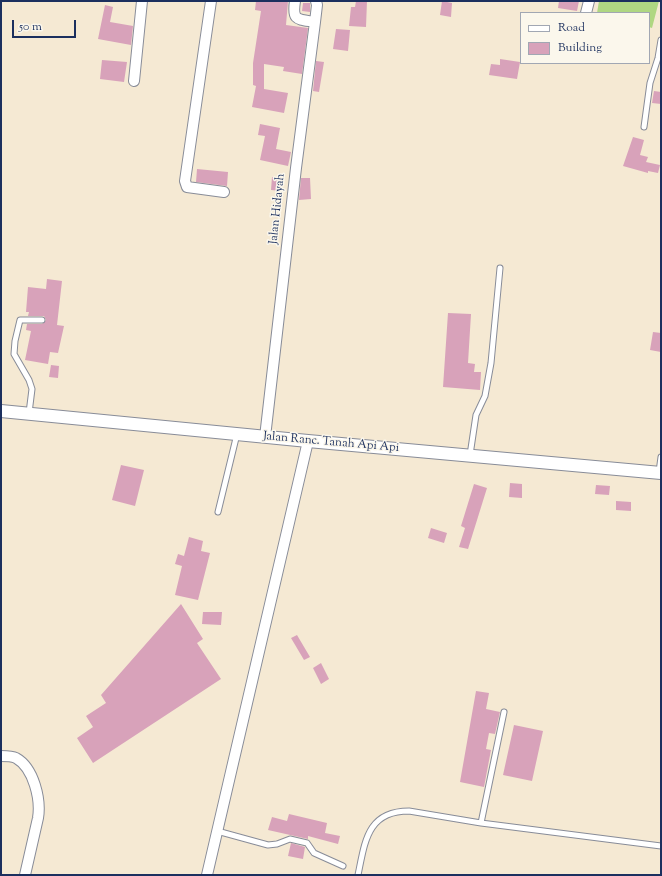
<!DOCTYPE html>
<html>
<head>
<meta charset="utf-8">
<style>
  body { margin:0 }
  #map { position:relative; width:662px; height:876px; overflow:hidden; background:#f5e9d3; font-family:"Sorts Mill Goudy",serif }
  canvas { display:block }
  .frame { position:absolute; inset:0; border:2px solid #1b2f5e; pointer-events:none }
  .legend { position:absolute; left:520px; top:12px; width:130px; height:52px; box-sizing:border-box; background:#fbf7ec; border:1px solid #a1a7b3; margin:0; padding:5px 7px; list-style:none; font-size:12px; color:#1b2f5e }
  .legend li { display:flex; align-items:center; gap:8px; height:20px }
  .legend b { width:20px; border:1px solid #a1a7b3 }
  .scale { position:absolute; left:12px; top:20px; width:64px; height:18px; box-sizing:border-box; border:2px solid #1b2f5e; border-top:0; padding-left:5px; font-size:12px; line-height:14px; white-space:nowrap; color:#1b2f5e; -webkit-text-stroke:3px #fbf7ec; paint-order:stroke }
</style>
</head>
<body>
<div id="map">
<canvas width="662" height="876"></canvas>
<div class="frame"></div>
<ul class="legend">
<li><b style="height:5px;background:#fff"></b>Road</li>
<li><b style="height:11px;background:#d8a2ba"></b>Building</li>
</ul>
<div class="scale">50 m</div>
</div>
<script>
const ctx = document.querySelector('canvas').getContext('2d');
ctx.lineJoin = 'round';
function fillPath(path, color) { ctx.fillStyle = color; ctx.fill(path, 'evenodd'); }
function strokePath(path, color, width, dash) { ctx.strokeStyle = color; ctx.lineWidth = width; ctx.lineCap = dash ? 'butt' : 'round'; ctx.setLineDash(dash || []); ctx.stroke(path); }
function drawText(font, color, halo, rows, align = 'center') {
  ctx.font = font + ' "Sorts Mill Goudy",serif'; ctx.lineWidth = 3; ctx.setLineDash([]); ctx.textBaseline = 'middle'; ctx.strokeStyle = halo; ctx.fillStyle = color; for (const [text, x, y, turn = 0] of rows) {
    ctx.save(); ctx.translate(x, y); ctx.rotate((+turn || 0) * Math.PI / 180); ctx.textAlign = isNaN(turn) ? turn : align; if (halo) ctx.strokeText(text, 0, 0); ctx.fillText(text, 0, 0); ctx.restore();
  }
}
const green = new Path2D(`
  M599 1H659L652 28 649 27V13H597Z`);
const building = new Path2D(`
  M256 1H288L286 25 308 28 302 74 283 71 284 67 264 64V89L288 93 284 113 252 107 256 86 253 85V63L261 11 255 10Z
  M356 1H367L366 27 349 26 351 7H355Z
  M442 1 452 3 451 17 440 15Z
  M559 1H579L577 11 558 8Z
  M303 3H310V12L302 11Z
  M105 5 113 7 110 22 133 26 131 45 98 39Z
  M336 29 350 30 348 51 333 49Z
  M500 59 520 62 517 79 489 75 491 64 500 65Z
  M102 60 127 62 124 82 100 79Z
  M316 61 324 62 319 92 313 91Z
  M654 91 661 92V104L652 103Z
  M260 124 280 128 276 149 291 152 288 166 260 160 265 136 258 135Z
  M633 137 644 140 640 155 648 157 646 162 660 165 658 173 648 171V173L623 166Z
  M197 169 228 172 227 186 196 182Z
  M272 177H281V191L271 190Z
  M301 178H310L311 199 299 200Z
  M47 279 62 281 57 325 64 326 58 353 50 352 48 364 25 360 31 331 26 330 27 324H42L46 320 44 316H28L29 312H26L28 287 46 289Z
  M448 313 471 314 468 363 475 364 474 372H481L480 390 443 387Z
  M653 332 661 333V352L650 350Z
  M51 365 59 366 58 378 49 377Z
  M121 465 144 470 135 506 112 500Z
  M510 483 522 484V498L509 497Z
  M474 484 487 488 468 549 459 547 465 528 461 526Z
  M596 485 610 486 609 495 595 494Z
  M616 501 631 502V511L616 510Z
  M431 528 447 533 444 543 428 538Z
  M189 537 203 541 201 551 210 553 198 600 175 595 182 566 175 564 178 554 184 556Z
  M181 604 203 639 197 643 221 679 93 763 77 738 93 727 86 716 106 703 101 695Z
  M203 612H222L221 625 202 624Z
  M297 635 310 657 304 660 291 638Z
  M321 663 329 679 321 684 313 668Z
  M476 691 489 693 486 709 500 712 495 734 489 733 486 749 491 750 484 787 460 782Z
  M514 725 543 731 532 781 503 775Z
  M289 814 327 823 325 833 340 836 338 844 308 836V839L268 830 272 817 287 821Z
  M291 843 305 847 303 859 288 856Z`);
const service = new Path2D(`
  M644 127 650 83 658 58 661 40
  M29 413 32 389 29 380 14 354 15 341 20 320H42
  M470 455 476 415 485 396 491 363 500 268
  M659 472 661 457
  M218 512 237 434
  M481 823 504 712
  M217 831 268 845 277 844 290 839 307 843 314 853 343 866
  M358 875C365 842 367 811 409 811L481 823 661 846`);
const minor = new Path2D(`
  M211 1 185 181 187 187 224 192
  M586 13 589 1
  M315 22 317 5 316 1
  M134 81 142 1
  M265 437 296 168 315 22C297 19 292 21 295 1
  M1 756C6 756 12 756 16 758 34 768 41 800 38 818L25 875
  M207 875 308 441`);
const tertiary = new Path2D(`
  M1 411 308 441 661 473`);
const streetNames = [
  ["Jalan Hidayah",278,209,-84],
  ["Jalan Ranc. Tanah Api Api",331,443,5]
];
fillPath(green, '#afd782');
fillPath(building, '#d8a2ba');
strokePath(service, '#888c98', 7);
strokePath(minor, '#888c98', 12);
strokePath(tertiary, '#888c98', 14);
strokePath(service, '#fff', 5);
strokePath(minor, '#fff', 10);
strokePath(tertiary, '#fff', 12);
drawText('12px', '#1b2f5e', '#fbf7ec', streetNames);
</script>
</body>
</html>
